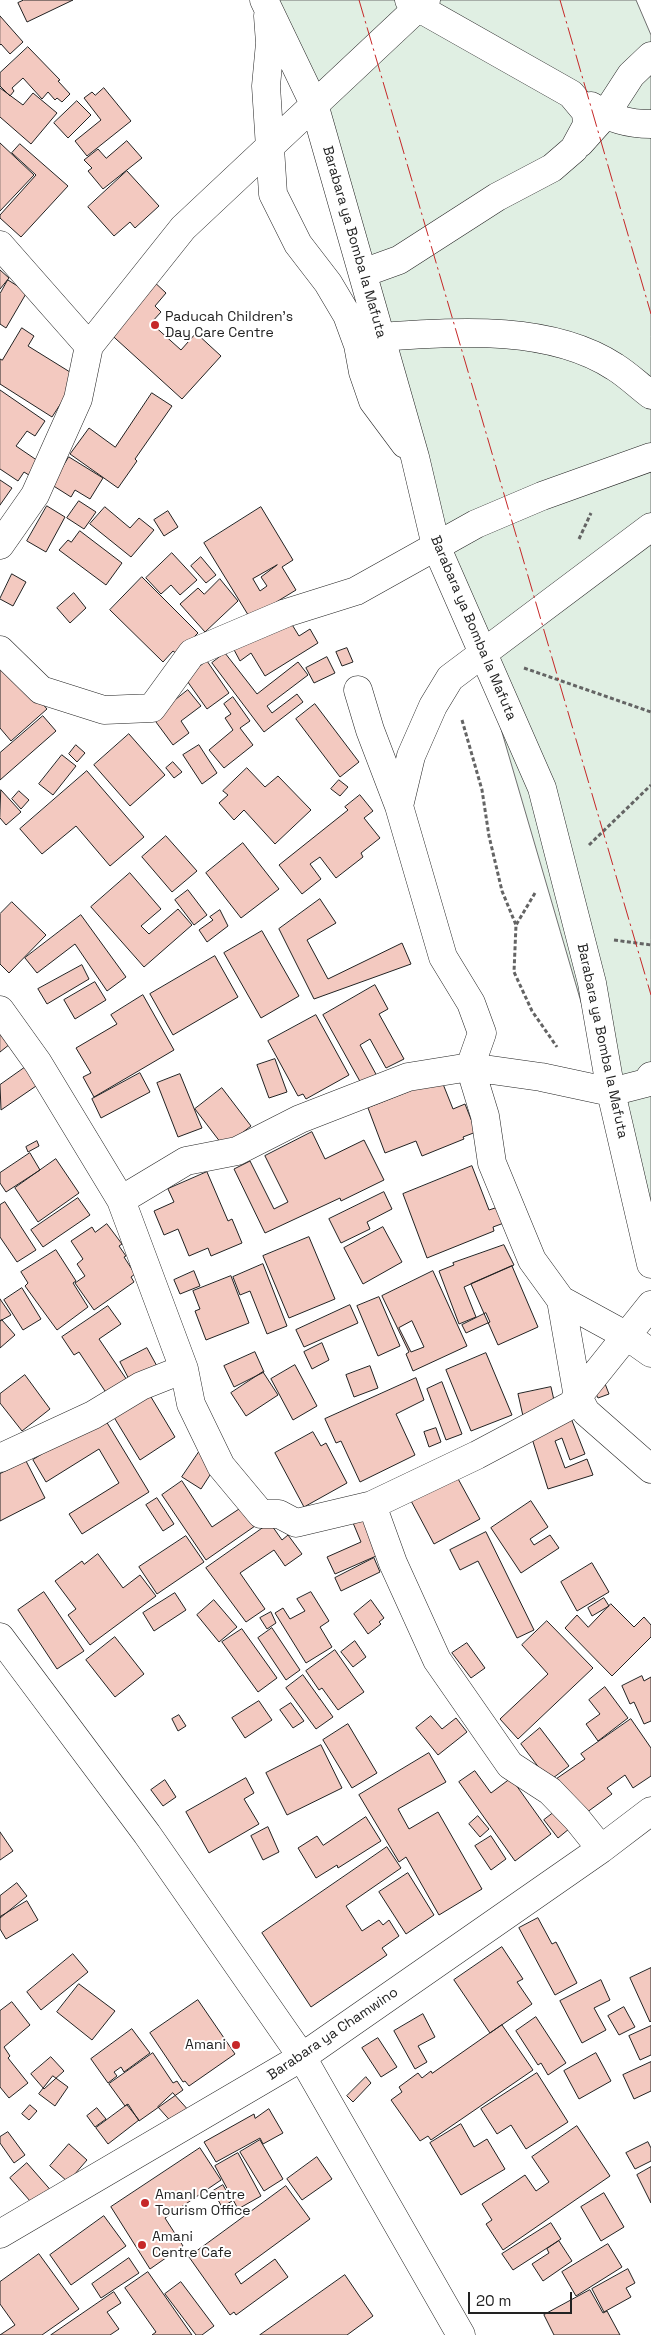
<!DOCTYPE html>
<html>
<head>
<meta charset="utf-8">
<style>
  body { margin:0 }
  #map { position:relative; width:651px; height:2335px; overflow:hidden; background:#fff; font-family:"Space Grotesk",sans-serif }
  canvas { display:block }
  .scale { position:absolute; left:468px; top:2292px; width:104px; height:22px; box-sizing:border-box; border:2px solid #222; border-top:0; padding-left:6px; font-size:15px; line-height:18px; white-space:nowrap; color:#222; -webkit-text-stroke:4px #fff; paint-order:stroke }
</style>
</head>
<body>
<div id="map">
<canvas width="651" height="2335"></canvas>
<div class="scale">20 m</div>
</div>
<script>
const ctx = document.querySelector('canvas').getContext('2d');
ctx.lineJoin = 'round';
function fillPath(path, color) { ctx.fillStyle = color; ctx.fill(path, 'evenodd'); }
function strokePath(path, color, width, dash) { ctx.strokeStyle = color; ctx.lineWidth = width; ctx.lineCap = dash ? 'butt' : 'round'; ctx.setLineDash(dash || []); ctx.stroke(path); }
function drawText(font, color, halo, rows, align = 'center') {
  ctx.font = font + ' "Space Grotesk",sans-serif'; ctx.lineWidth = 4; ctx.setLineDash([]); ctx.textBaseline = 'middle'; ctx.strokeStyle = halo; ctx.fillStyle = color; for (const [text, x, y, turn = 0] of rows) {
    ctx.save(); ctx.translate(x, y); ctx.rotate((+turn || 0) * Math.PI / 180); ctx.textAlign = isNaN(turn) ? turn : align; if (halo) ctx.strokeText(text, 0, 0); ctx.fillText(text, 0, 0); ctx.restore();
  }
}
const green = new Path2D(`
  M269 0H636L651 35V1241L470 623Z`);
const building = new Path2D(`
  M24 0H73L27 22 18 3Z
  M0 16 23 42 10 54 1 44 0 45Z
  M28 47 60 80 58 81 70 94 62 102 57 98 55 100 48 92 42 99 23 78 12 88 14 91 10 96 0 86V73Z
  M0 88 23 105 33 93 57 113 31 144 0 117Z
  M104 88 131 121 87 156 75 141 101 120 84 98 92 92 95 95Z
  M77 101 91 115 68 138 54 123Z
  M127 141 142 158 103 189 88 171 92 168 84 160 98 149 106 158Z
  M0 143 34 175 0 211Z
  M20 144 68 186 21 237 0 218V215L36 175 12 153Z
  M127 171 159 206 135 228 130 222 114 236 88 207Z
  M0 270 9 278 0 289Z
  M151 279 166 293 155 306 161 312 151 323 181 350 196 333 221 356 182 399 105 329Z
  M8 280 27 292 6 328 0 324V294Z
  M22 328 34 336 28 346 78 377 52 417 0 384V359L2 360Z
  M0 390 45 421 35 436 27 431 16 446 41 463 32 477 24 472 18 481 0 469Z
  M152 393 172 406 135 459 137 461 118 488 70 454 89 428 115 447Z
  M69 457 103 478 90 499 75 490 71 497 52 485Z
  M0 480 12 488 0 505Z
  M79 501 96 512 84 529 67 518Z
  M47 506 65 517 46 552 27 541Z
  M105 507 130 528 139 518 154 530 131 557 90 524Z
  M261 507 293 560 282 567 296 590 250 618 204 543ZM277 565 261 577 267 586 260 591 253 579Z
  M168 511 178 527 164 536 154 520Z
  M80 531 122 563 106 585 59 550 68 540 71 542Z
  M172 553 197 580 180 595 171 585 161 594 146 578Z
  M201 557 216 575 206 583 191 566Z
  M12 574 26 582 13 606 0 599Z
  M142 577 198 633 177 654 173 651 163 662 110 610Z
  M220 579 238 601 205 632 180 604 198 588 204 594Z
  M74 593 86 608 70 623 57 608Z
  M288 618 299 636 310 629 318 643 265 676 251 653 240 661 232 646Z
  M347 648 353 662 342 666 336 652Z
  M225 653 257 694 298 662 308 675 267 706 272 713 297 694 303 702 264 732 212 663Z
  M327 657 335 673 314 683 306 668Z
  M6 661 47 709 11 741 0 728V667Z
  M207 661 229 693 207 709 185 678Z
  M188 690 201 706 181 721 189 733 173 745 153 718Z
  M233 697 250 721 240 728 253 745 224 768 209 750 233 730 225 718 231 714 224 704Z
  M315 704 359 762 340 777 296 719Z
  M43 716 56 731 0 780V753Z
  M129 734 165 775 130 806 94 765Z
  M76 745 85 753 77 762 69 754Z
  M199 745 217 773 202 784 183 755Z
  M62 755 76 766 53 795 39 784Z
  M173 762 182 772 174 778 166 768Z
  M247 768 265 787 278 776 311 810 275 844 244 810 234 820 219 803 228 795 223 791Z
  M87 771 144 837 110 866 76 826 42 854 20 829Z
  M339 780 348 787 340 796 331 789Z
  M1 790 21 812 6 825 0 818Z
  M19 791 29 800 21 809 12 799Z
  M360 795 373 811 364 818 380 838 361 853 363 857 336 878 320 857 310 864 321 879 302 894 279 865 348 810 345 807Z
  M166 836 197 871 172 892 142 857Z
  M243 843 279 889 241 918 206 873Z
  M130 873 161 909 141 926 149 934 178 909 192 925 144 967 91 907Z
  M188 890 207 915 194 925 175 900Z
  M320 899 336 923 307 940 328 979 402 943 411 964 314 999 279 929Z
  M12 902 46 935 9 973 0 964V914Z
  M220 910 228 926 207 942 199 930 213 920 210 917Z
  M81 915 126 977 107 991 75 944 37 973 25 958Z
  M262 931 299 996 261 1018 224 953Z
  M215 956 238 997 173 1035 150 994Z
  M82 965 89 979 47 1004 38 989Z
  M95 982 106 1000 75 1019 64 1000Z
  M375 985 388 1009 379 1014 404 1059 386 1068 370 1039 360 1045 377 1076 362 1085 323 1015Z
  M143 995 174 1050 94 1097 83 1077 91 1073 76 1048 117 1024 111 1015Z
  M316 1015 349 1075 306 1099 303 1094 298 1096 268 1041Z
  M0 1030 10 1044 0 1052Z
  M275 1059 287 1092 269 1098 257 1065Z
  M27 1066 39 1084 1 1110 0 1085Z
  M140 1073 150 1092 101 1118 92 1099Z
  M180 1074 202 1128 178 1137 157 1083Z
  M441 1079 453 1109 465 1104 476 1132 463 1137 464 1139 422 1156 416 1141 385 1153 368 1108Z
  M222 1088 251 1126 224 1147 195 1109Z
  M312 1132 325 1159 364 1140 384 1180 341 1201 340 1198 265 1233 234 1169 250 1161 274 1209 288 1202 265 1156Z
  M37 1141 39 1146 28 1152 26 1147Z
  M30 1153 40 1170 6 1192 0 1183V1173Z
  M56 1159 79 1193 38 1222 15 1188Z
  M472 1166 489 1210 498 1207 504 1223 493 1227 494 1231 427 1258 403 1194Z
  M207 1172 228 1221 232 1219 242 1243 211 1256 208 1248 189 1256 178 1229 164 1235 154 1211 174 1202 168 1189Z
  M384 1192 392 1209 367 1222 370 1229 341 1243 329 1219Z
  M78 1198 90 1215 43 1247 31 1230Z
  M5 1202 36 1250 17 1262 0 1237V1205Z
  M107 1224 122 1244 119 1246 126 1256 124 1257 135 1274 131 1277 134 1282 94 1310 75 1283 85 1276 77 1264 83 1259 71 1241 92 1227 95 1232Z
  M383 1227 402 1262 363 1284 344 1248Z
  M309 1237 335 1299 289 1318 263 1256Z
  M504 1245 514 1265 464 1287 476 1317 459 1324 439 1271 454 1265 453 1263Z
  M56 1250 76 1281 73 1283 88 1307 57 1330 25 1286 28 1283 21 1272Z
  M263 1264 287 1326 267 1334 250 1291 240 1295 233 1277Z
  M512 1266 538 1327 498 1345 471 1284Z
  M194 1271 200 1286 180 1294 174 1280Z
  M433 1271 467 1346 413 1371 406 1354 409 1352 382 1296ZM412 1321 424 1347 411 1352 399 1328Z
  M231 1276 249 1323 206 1340 195 1311 200 1309 193 1291Z
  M22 1288 41 1319 23 1330 4 1300Z
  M379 1297 400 1346 378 1356 357 1306Z
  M0 1299 11 1315 0 1321Z
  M350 1305 358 1323 304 1347 296 1330Z
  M108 1306 121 1324 99 1339 129 1383 109 1397 79 1352 74 1355 62 1337Z
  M486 1313 490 1322 466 1333 462 1325Z
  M2 1320 15 1335 0 1348V1321Z
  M322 1343 329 1360 312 1369 304 1352Z
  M147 1348 158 1368 131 1383 120 1362Z
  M255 1352 264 1372 234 1387 224 1366Z
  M486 1353 512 1415 471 1431 446 1370Z
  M295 1365 317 1406 293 1420 271 1379Z
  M370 1366 378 1388 354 1397 346 1375Z
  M263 1372 278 1395 246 1416 231 1393Z
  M25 1375 50 1409 22 1431 0 1403V1394Z
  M416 1378 424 1400 396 1414 415 1455 360 1482 341 1441 336 1443 325 1419Z
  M604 1381 609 1394 598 1398 592 1386Z
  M442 1382 462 1434 446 1440 427 1389Z
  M551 1387 556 1409 523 1416 518 1394Z
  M148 1392 175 1437 140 1460 112 1414Z
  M569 1413 585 1454 570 1460 562 1438 555 1441 565 1468 587 1459 593 1475 548 1489 529 1429Z
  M103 1416 149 1492 82 1534 69 1514 119 1483 99 1449 46 1482 33 1460Z
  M436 1428 441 1442 429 1447 424 1432Z
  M313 1432 321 1446 326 1443 347 1483 304 1507 275 1453Z
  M199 1452 217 1464 201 1489 182 1477Z
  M26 1461 45 1498 0 1521V1474Z
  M456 1475 480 1519 434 1544 410 1499Z
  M182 1481 212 1527 242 1507 255 1526 206 1560 162 1495Z
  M157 1498 174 1524 163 1531 146 1505Z
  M531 1501 548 1527 530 1539 534 1545 550 1535 559 1548 521 1573 491 1528Z
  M365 1511 383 1553 335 1574 327 1557 361 1542 351 1518Z
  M270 1523 282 1540 288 1535 302 1554 285 1566 274 1550 240 1573 265 1609 246 1622 206 1568Z
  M486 1532 534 1630 517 1638 478 1561 460 1570 450 1550Z
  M186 1536 204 1562 157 1594 139 1567Z
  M98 1554 123 1588 140 1575 156 1596 90 1645 68 1615 76 1609 55 1581 82 1561 84 1564Z
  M374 1558 380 1572 341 1591 335 1578Z
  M592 1563 609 1592 577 1611 561 1582Z
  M44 1592 84 1651 57 1669 18 1610Z
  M311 1592 329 1621 320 1627 332 1647 306 1663 275 1613 283 1608 290 1619 305 1611 297 1599Z
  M175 1593 186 1610 154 1631 143 1613Z
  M604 1598 609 1606 592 1616 588 1608Z
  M214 1600 237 1627 219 1642 197 1615Z
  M371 1600 384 1618 379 1622 381 1624 368 1634 354 1614Z
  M611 1604 634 1627 644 1617 651 1625V1637L612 1676 565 1628 577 1615 588 1627Z
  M271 1612 276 1623 267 1629 260 1618Z
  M547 1621 593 1668 518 1739 500 1719 548 1674 522 1645Z
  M272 1628 300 1670 286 1680 258 1638Z
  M242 1629 277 1678 258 1692 222 1642Z
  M115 1637 144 1674 115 1697 86 1660Z
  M355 1641 366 1657 353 1667 341 1652Z
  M467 1643 485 1668 471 1678 452 1653Z
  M335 1650 364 1692 338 1710 322 1688 319 1690 306 1671Z
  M303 1675 333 1717 316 1729 286 1688Z
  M642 1676 644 1681 651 1677V1721L644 1724 634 1702 630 1704 622 1686Z
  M605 1687 628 1718 598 1741 586 1724 600 1714 589 1700Z
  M259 1701 272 1720 245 1738 232 1718Z
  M291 1703 304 1721 293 1728 280 1710Z
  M179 1715 186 1726 178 1731 172 1719Z
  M431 1716 442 1729 456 1718 467 1732 438 1755 416 1728Z
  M631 1719 651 1748V1776L633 1788 625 1775 607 1788 612 1794 579 1818 553 1781 585 1759 581 1754Z
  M348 1724 377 1773 352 1788 323 1740Z
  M540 1728 569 1766 549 1781 521 1744Z
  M321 1745 342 1788 287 1815 266 1773Z
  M429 1753 446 1782 398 1809 409 1829 438 1812 482 1889 439 1915 406 1857 399 1862 359 1795Z
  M475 1771 491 1793 511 1778 551 1834 515 1861 459 1782Z
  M246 1778 254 1793 244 1799 259 1824 209 1853 186 1812Z
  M165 1780 176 1797 163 1806 151 1790Z
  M561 1807 575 1824 558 1838 544 1820Z
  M478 1816 489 1829 480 1837 469 1824Z
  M366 1817 381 1841 338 1868 337 1865 316 1878 298 1848 317 1836 323 1845Z
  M268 1827 279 1852 263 1860 251 1836Z
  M0 1832 13 1851 0 1860Z
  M491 1836 506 1859 491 1870 475 1846Z
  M387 1847 401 1868 346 1906 362 1931 379 1920 383 1925 389 1920 399 1936 382 1948 387 1955 311 2007 262 1933Z
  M408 1873 434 1915 406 1934 379 1892Z
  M17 1883 27 1896 0 1918V1896Z
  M27 1901 38 1920 6 1939 0 1929V1917Z
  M538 1918 552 1944 556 1942 577 1983 555 1995 519 1928Z
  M502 1947 523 1979 517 1982 532 2004 490 2033 454 1980Z
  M73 1954 88 1972 41 2010 27 1992Z
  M651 1968V2021L650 2022 630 1978Z
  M601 1980 610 2000 594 2008 606 2030 582 2043 560 2001Z
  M79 1984 115 2011 92 2040 57 2012Z
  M198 2000 235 2054 189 2086 185 2081 183 2082 150 2033Z
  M12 2002 30 2025 4 2047 10 2056 8 2058 28 2083 9 2098 0 2087V2011Z
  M624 2007 635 2027 619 2035 608 2016Z
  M423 2014 435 2037 418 2046 427 2062 415 2069 394 2031Z
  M536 2017 566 2063 548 2075 541 2063 538 2065 516 2031Z
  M502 2025 533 2070 431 2140 428 2136 420 2141 391 2100 402 2092 399 2087 418 2073 422 2078 431 2071 432 2073Z
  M651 2026V2055L640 2060 629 2036Z
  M132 2029 150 2053 124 2072 121 2067 114 2072 117 2076 108 2083 91 2059Z
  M378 2038 397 2067 381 2077 362 2048Z
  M153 2053 173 2083 177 2081 183 2090 139 2121 128 2104 125 2106 109 2084Z
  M596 2053 611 2081 579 2099 564 2071Z
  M51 2057 64 2071 44 2089 31 2074Z
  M651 2062V2091L634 2099 623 2075Z
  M537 2073 568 2122 526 2149 511 2125 497 2134 481 2109Z
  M53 2076 68 2087 55 2106 39 2094Z
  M366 2077 371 2083 353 2102 347 2096Z
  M173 2093 190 2112 174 2125 158 2107Z
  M30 2105 37 2111 29 2120 22 2114Z
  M127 2105 139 2120 108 2144 96 2128Z
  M97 2108 106 2119 95 2127 87 2116Z
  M269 2109 283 2133 263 2144 260 2138 216 2162 204 2142 254 2114 255 2118Z
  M461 2124 474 2147 487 2139 505 2169 461 2195 430 2143Z
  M577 2126 610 2176 503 2250 486 2224 492 2220 482 2204 525 2175 536 2191 549 2182 532 2157Z
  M8 2132 25 2155 14 2163 0 2143V2137Z
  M260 2140 283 2179 264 2191 240 2152Z
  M648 2142 651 2148V2161L635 2169 626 2153Z
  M69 2144 87 2160 68 2182 50 2166Z
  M200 2148 221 2180 165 2218 183 2246 150 2269 111 2207Z
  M238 2153 261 2196 238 2209 215 2166Z
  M317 2157 332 2179 302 2200 287 2179Z
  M27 2163 54 2194 37 2209 10 2178Z
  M651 2167V2203L637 2175Z
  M223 2185 232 2201 222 2207 213 2191Z
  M286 2186 310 2219 235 2274 241 2284 275 2259 288 2277 236 2315 234 2312 230 2315 189 2257Z
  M604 2193 624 2227 601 2241 581 2207Z
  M104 2216 126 2246 71 2285 50 2255Z
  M551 2223 561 2239 513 2270 502 2254Z
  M559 2241 572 2261 543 2281 532 2264 549 2253 547 2249Z
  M608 2244 622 2267 576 2296 562 2272Z
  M39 2254 79 2309 42 2335H0L15 2325 0 2304V2282Z
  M129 2258 139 2273 101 2298 92 2284Z
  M628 2269 635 2283 626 2288 631 2297 604 2312 592 2289Z
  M148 2272 192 2335H152L156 2332 125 2288Z
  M345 2275 373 2316 347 2335H260Z
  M181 2282 214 2326 202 2335H196L165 2294Z
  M590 2290 603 2313 607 2311 620 2335H554L544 2315Z
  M114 2292 121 2303 107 2312 119 2329 110 2335H51Z`);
const path = new Path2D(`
  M579 539 591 513
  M524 668 651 712
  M462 720 482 790 489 836 502 891 516 925
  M589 845 651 785
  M535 893 516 925 514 972 532 1011 557 1047
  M614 940 651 945`);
const street = new Path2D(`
  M264 0 314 104 415 457 436 546 542 788 592 983 611 1092 651 1264
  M268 16 270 43 266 86 273 194 298 244 328 283 347 315 358 345 363 372 373 401 405 444
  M591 106C611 119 628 124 651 124
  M580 143 605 115 631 75 651 56
  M0 245 89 346
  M363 273 399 260 497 197 552 168 574 149 587 125 586 112 571 94 419 8 409 0
  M381 337C455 332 549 324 615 367 628 375 639 386 651 395
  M0 545 35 495 78 399 89 346 183 228 426 0
  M0 650 41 690 104 710 152 708 192 653 286 613 356 591 476 524 542 496 651 457
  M358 690 370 730 399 806 443 957 471 1003 482 1033 470 1067 485 1116 492 1163 532 1260 561 1300 578 1397 586 1412 651 1469
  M399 806 411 756 433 706 450 678 651 527
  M0 1010 38 1063 121 1200 184 1369
  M121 1200 186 1161 237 1151 300 1119 408 1077 470 1067 541 1077 611 1092 646 1083 651 1076
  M561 1300 627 1336 651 1353
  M0 1458 93 1415 141 1386 184 1369 191 1404 221 1466 261 1514H279L296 1523 372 1505 477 1455 571 1405 651 1305
  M372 1505 393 1563 437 1660 510 1765 550 1791 577 1819 601 1849
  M0 1637 147 1834 302 2057 461 2335
  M0 2234 302 2057 601 1849 651 1811`);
const power = new Path2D(`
  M359 0 651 995
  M560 0 651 314`);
const markers = [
  [155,325,5,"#c62828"],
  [236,2045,5,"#c62828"],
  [145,2203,5,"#c62828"],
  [142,2245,5,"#c62828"]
];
const streetNames = [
  ["Barabara ya Bomba la Mafuta",354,242,74],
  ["Barabara ya Bomba la Mafuta",473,628,67],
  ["Barabara ya Bomba la Mafuta",602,1041,78],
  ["Barabara ya Chamwino",333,2034,-34]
];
const poiNames = [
  ["Paducah Children's",165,317],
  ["Day Care Centre",165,333],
  ["Amani",226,2045,"right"],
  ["AmanI Centre",155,2195],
  ["Tourism Office",155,2211],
  ["Amani",152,2237],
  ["Centre Cafe",152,2253]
];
fillPath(green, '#e0efe3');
strokePath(green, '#6f6f6f', 1);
fillPath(building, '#f3c9c0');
strokePath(building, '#222', 1);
strokePath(street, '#222', 29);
strokePath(path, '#646464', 3, [4, 2.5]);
strokePath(street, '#fff', 28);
strokePath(power, '#c62828', 1, [18, 4, 2.5, 4]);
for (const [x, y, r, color] of markers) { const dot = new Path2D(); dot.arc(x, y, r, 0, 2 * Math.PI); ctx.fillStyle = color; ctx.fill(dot); strokePath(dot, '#fff', 2); }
drawText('14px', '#222', '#fff', streetNames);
drawText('14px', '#222', '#fff', poiNames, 'left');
</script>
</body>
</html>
